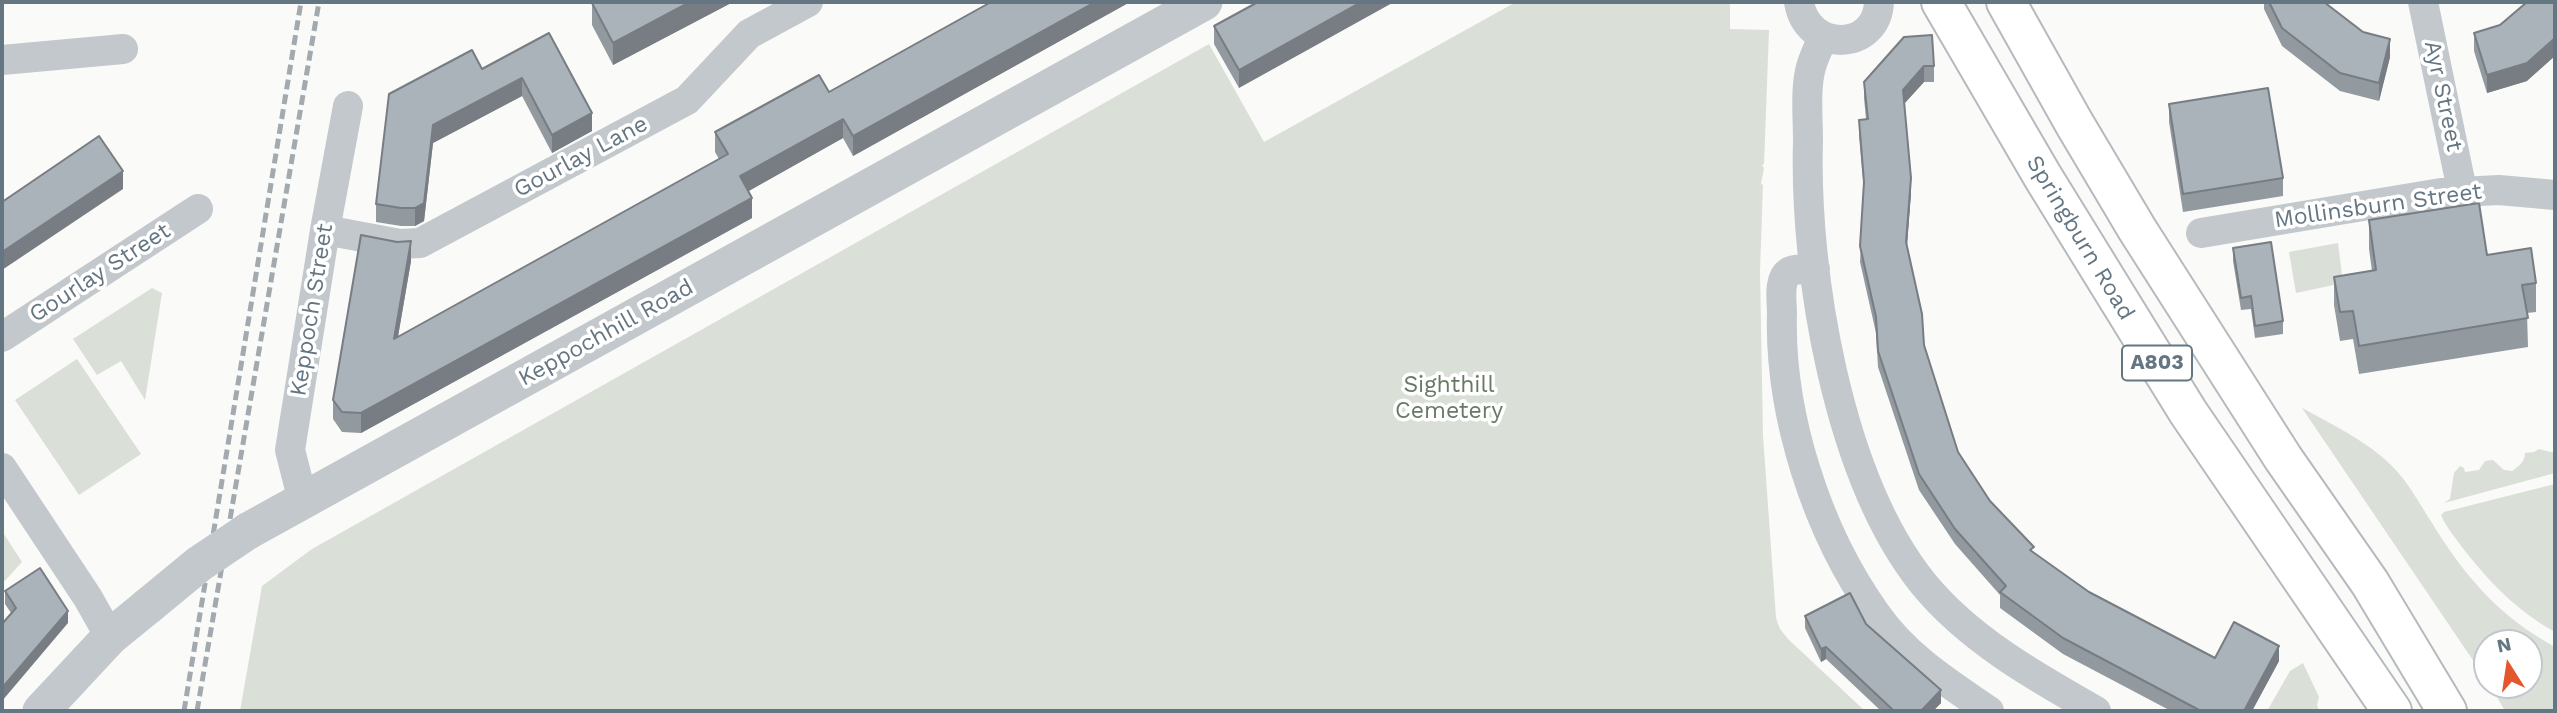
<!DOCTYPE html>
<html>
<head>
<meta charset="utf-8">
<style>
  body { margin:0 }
  #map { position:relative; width:2557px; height:713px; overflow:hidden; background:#fafaf8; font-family:"Work Sans",sans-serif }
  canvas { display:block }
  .frame { position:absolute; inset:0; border:4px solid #657683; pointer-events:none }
  .north { position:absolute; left:2473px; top:629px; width:70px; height:70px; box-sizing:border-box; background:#fff; border:2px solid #c1c8cd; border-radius:50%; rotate:348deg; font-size:19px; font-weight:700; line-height:28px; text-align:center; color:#657683 }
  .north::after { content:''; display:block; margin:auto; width:24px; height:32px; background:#e4572e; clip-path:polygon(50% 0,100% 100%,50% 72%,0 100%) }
</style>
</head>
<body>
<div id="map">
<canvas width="2557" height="713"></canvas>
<div class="frame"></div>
<div class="north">N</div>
</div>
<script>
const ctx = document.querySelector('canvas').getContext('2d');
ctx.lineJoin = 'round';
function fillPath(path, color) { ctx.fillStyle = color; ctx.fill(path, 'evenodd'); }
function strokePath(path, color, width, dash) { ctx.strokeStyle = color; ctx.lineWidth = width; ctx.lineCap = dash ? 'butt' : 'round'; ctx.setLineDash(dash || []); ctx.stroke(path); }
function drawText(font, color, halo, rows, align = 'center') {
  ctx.font = font + ' "Work Sans",sans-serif'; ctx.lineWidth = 7; ctx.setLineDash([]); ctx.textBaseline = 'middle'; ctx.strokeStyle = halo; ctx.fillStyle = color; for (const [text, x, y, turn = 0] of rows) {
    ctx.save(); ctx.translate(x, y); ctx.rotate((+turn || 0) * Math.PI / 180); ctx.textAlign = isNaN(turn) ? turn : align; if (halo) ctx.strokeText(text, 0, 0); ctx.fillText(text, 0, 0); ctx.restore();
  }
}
const green = new Path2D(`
  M1516 2H1730V29L1769 30 1764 164 1762 165 1764 168 1761 184 1763 185 1760 271 1763 436 1776 618 1780 629 1788 639 1865 711H240L262 586 312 549 1209 44 1264 142Z
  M2338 243 2343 283 2296 293 2289 252Z
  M152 288 162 293 145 400 121 361 97 375 73 339Z
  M77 359 141 454 79 495 15 400Z
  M2302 408C2333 425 2367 441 2392 466 2409 483 2419 503 2432 523 2465 577 2499 616 2555 647V711H2505L2490 685H2529V643H2487V681Z
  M2539 449 2555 453V473L2444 503 2450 499 2454 473 2460 466 2464 468 2465 472 2479 470 2485 461 2493 460 2504 470 2512 471C2519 466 2525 462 2525 453L2534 452Z
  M2555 484V632C2517 611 2489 582 2462 547 2455 537 2446 527 2441 515L2444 512Z
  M2 531 22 562 2 584Z
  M2303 663 2319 697 2317 705 2319 711H2267L2290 671Z`);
const minor = new Path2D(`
  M1799 2C1807 53 1877 52 1879 2
  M2423 2 2462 190
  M1823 37C1819 47 1814 56 1811 67 1805 89 1808 117 1808 141 1804 273 1838 476 1922 582 1967 638 2034 676 2096 711
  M2 60 123 49
  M325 230 400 244 420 243 687 100 749 34 808 2
  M2201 233 2441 193 2499 190 2555 195
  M1815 269C1808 270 1795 268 1789 272 1778 279 1782 302 1782 313 1779 414 1817 532 1876 614 1905 656 1948 683 1989 711
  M2 337 198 209
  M2 468 88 598 110 637
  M303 501 290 450 325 230 348 106`);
const tertiary = new Path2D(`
  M248 531 1204 2
  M41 711 110 637 148 606`);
const primary = new Path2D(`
  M1941 2 2043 177 2188 412 2392 711
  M2006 2 2074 123 2137 229 2283 458 2370 583 2447 711`);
const rail = new Path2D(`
  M184 711 301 2
  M197 711 319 2`);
const tertiaryBridge = new Path2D(`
  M148 606 199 564 248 531`);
const wall = new Path2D(`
  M733 2 613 65 592 25V3Z
  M991 2H1130L853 156 843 138 748 191 752 218 361 433 342 432 333 419V400L397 242 411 261 398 337 719 159 715 152V132L829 92Z
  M1258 2 1239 88 1214 44V26Z
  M2264 2H2324L2390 57 2379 101 2340 91 2282 46 2264 9Z
  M549 33 592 131 552 153 522 96 433 143 424 221 415 226H401L376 222V204L482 69Z
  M2474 33 2527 81 2487 93 2474 51Z
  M1904 37 1934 66V82H1924L1904 104 1911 193 1907 246 1924 345 1958 452 1990 501 2034 553 2089 592 2215 658 2279 661 2252 711H2171L2063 654 2000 608V595L1955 544 1919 490 1878 367 1876 333 1860 262 1864 191 1859 135V120L1866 119 1864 98V82Z
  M2169 104 2283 178V196L2183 212 2169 122Z
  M2369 220 2487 255 2536 283V312L2527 313 2528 347 2359 374 2353 339 2340 341 2334 305V277L2372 271 2369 249Z
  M2233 248 2283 321V334L2255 338 2251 309 2241 310 2233 261Z
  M5 591 68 623 11 613 5 604Z
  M1805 616 1866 624 1941 703 1933 711H1881L1826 659 1821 662 1805 628Z`);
const shadedWall = new Path2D(`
  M690 2H733L613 65V43Z
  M1095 2H1130L853 156V136Z
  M1361 2H1394L1239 88V70Z
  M2555 38V56L2527 81 2487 93V75Z
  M2390 39V57L2379 101V83Z
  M1924 66V82L1903 105V90Z
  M522 78V96L433 143 424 221 415 226V208L433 125Z
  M592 113V131L552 153V135Z
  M843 119V138L740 196V176Z
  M123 171V189L2 270V252Z
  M1911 178V193L1906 258V242Z
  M752 198V218L361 433V413Z
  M411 241V261L394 359V339Z
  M68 611V623L2 701V688Z
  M2279 646V661L2252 711H2244Z
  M1826 647V659L1821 662V649Z
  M1941 690V703L1933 711H1921Z`);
const building = new Path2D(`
  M594 2H690L613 43 592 3Z
  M991 2H1095L853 136 843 119 740 176 752 198 361 413 342 412 333 400 361 235 397 242 411 241 394 339 728 154 715 132 819 75 829 92Z
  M1258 2H1361L1239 70 1214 26Z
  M2269 2H2324L2363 32 2390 39 2379 83 2340 73 2282 28Z
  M2527 2H2555V38L2527 63 2487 75 2474 33 2500 25Z
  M549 33 592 113 552 135 522 78 433 125 424 203 415 208H401L376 204 389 94 472 50 482 69Z
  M1932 35 1934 66H1924L1903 90 1911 178 1906 242 1922 314 1924 345 1958 452 1990 501 2034 547 2030 550 2089 592 2215 658 2234 622 2279 646 2244 711H2201L2063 638 2000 592 2006 586 1955 529 1919 474 1878 351 1876 317 1860 246 1864 182 1859 120 1868 119 1864 82 1904 37Z
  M2268 88 2283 178 2183 194 2169 104Z
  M99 136 123 171 2 252V202Z
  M2479 203 2487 255 2531 248 2536 283 2522 285 2528 318 2359 346 2353 311 2340 312 2334 277 2376 270 2369 220Z
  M2271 242 2283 321 2255 326 2251 296 2241 298 2233 248Z
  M40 568 68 611 2 688V624L16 608 5 591Z
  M1850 593 1866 624 1941 690 1921 711H1894L1826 647 1821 649 1805 616Z`);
const shields = [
  [2157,363,70]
];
const shieldNames = [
  ["A803",2157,363]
];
const streetNames = [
  ["Ayr Street",2443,96,78],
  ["Gourlay Lane",581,157,-28],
  ["Mollinsburn Street",2378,206,-8],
  ["Springburn Road",2080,238,59],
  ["Gourlay Street",100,273,-33],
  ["Keppoch Street",312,310,-81],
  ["Keppochhill Road",606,333,-29]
];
const parkNames = [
  ["Sighthill",1449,385],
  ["Cemetery",1449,411]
];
fillPath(green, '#dadfd7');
strokePath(primary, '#b5babe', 42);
strokePath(minor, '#c3c8cc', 30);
strokePath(tertiary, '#c3c8cc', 37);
strokePath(primary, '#fff', 38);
strokePath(rail, '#a2aab0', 5, [10, 5]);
strokePath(tertiaryBridge, '#c3c8cc', 37);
fillPath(wall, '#929a9f');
fillPath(shadedWall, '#777d82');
fillPath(building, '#aab3b9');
strokePath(building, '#777d82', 2);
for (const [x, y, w] of shields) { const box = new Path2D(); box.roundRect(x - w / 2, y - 17.5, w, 35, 5); ctx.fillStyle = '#fff'; ctx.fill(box); strokePath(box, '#657683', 2); }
drawText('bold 21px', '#657683', null, shieldNames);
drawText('23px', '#657683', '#fff', streetNames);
drawText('23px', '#687a64', '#fff', parkNames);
</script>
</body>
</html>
